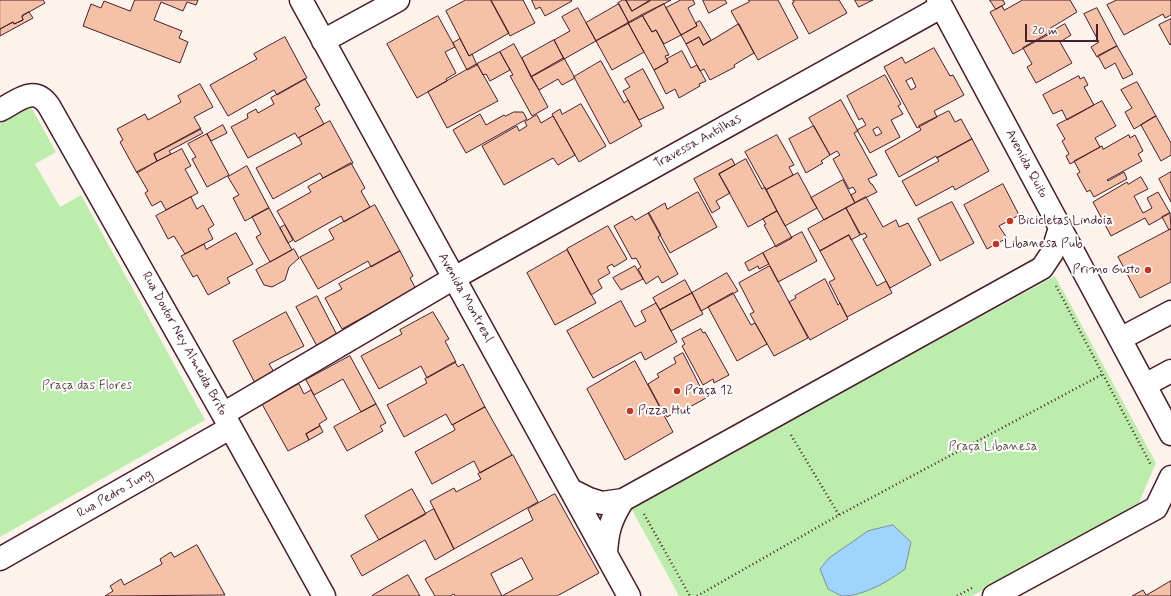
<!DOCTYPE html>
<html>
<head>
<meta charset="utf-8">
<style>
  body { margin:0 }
  #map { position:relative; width:1171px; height:596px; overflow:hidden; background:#fdf3ed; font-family:Mynerve,sans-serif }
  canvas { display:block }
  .scale { position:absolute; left:1025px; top:24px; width:73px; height:18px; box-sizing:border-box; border:2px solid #4a1f2b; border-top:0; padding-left:5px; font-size:12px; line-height:14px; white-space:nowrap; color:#4a1f2b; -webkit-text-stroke:3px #fff; paint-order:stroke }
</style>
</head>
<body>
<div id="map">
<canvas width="1171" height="596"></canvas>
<div class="scale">20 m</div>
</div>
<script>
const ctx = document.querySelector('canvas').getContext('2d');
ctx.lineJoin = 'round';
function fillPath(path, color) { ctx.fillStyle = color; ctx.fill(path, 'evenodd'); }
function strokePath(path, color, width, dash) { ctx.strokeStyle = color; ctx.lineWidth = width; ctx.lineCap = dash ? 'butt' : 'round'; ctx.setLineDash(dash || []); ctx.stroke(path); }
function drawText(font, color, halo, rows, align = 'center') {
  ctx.font = font + ' Mynerve,sans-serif'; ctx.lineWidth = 4; ctx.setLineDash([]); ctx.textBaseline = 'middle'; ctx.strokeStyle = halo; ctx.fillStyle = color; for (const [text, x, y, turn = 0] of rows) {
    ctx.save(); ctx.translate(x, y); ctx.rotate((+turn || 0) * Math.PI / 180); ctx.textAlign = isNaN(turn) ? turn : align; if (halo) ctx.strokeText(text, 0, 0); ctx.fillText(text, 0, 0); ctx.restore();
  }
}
const green = new Path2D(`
  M31 107 56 152 35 164 60 207 81 195 205 420 0 537V124Z
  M1055 276 1156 463 1137 507 972 596H679L631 508Z`);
const water = new Path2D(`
  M893 525 911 542 905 569C889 581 864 596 842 596 837 594 832 591 828 589L820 569 829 558 868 531Z`);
const building = new Path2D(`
  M0 0H43L45 3 22 16 23 20 14 24 13 22 0 29Z
  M135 0H198L196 5 187 2 183 11 161 2 154 20 182 31 179 38 188 42 180 63 83 26 91 4 101 8 104 1 130 11Z
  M466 0H491L509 33 469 56 446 11Z
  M492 0H523L535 23 510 36 491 1Z
  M532 0H571L572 1 545 16 540 7 536 9Z
  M623 0H626L632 11 650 0H671L629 23 618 3Z
  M626 0H650V1L632 11Z
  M681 0H693L695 4 688 8 697 26 681 35 666 8Z
  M703 0H725L727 3 709 13Z
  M749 0H778L798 38 758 60 731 11 749 2Z
  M793 0H839L847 13 809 34 792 3 794 2Z
  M855 0H873L859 7Z
  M990 0H1003L1005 4 996 9Z
  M1023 0H1070L1077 12 1049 29 1051 33 1013 54 990 12 1002 6 1004 10Z
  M1117 0H1171V15L1165 18 1163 14 1124 35 1107 5Z
  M619 4 629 23 596 41 586 23Z
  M664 4 681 35 664 44 656 30 652 32 642 15Z
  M578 8 596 41 564 59 554 40 570 31 562 17Z
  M1097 8 1117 46 1097 57 1091 47 1099 42 1084 14Z
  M29 12 33 18 0 36V29L13 22 14 24 23 20 22 16Z
  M642 15 652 32 656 30 669 55 665 56 668 62 654 70 628 23Z
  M438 16 455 47 445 52 456 73 446 79 447 81 417 98 387 44Z
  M1171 19V44L1170 45 1159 25Z
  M700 21 711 40 703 45 699 37 686 44 681 35 697 26 696 23Z
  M628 23 644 52 612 70 596 41Z
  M739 24 754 53 734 65 735 67 710 80 704 69 700 71 686 44 699 37 703 45Z
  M1065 24 1071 35 1060 42 1072 63 1036 83 1027 67 1032 64 1023 48Z
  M285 37 307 78 277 95 274 90 228 116 210 85 257 59 254 54Z
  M460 39 469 56 472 54 477 65 467 70 453 43Z
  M554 40 564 59 531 77 522 58Z
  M514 44 548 107 532 116 510 76 513 75 500 52Z
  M1117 46 1133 74 1123 79 1115 63 1105 69 1098 56Z
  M934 48 950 76 953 75 964 95 934 111 937 117 917 128 884 67 902 57 905 63ZM912 78 916 87 911 90 906 81Z
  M682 51 691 68 697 65 706 81 699 84 700 86 679 98 675 89 666 94 654 70 668 62 667 59Z
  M500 52 510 70 490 81 486 74 483 75 477 64Z
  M564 58 575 78 562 85 558 79 539 90 531 77Z
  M601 61 624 103 628 100 642 126 610 144 574 77Z
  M477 64 498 101 447 128 428 92Z
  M643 69 664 108 639 120 623 91 630 87 625 79Z
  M885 75 901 104 898 106 903 114 891 120 900 137 870 153 857 130 866 125 862 118 859 120 847 96ZM878 127 882 133 876 136 873 130Z
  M1079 76 1080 79 1084 77 1088 85 1084 87 1094 105 1067 120 1062 110 1053 114 1043 95Z
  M305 79 320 105 315 108 324 124 298 138 295 133 248 158 231 127 248 118 247 114 256 109 258 113 274 104 271 98Z
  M1137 82 1156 116 1134 129 1125 112 1132 108 1121 90Z
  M200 84 213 107 194 117 201 129 154 154 157 161 137 173 120 142 123 140 117 129 145 114 148 120 181 102 178 96Z
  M841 100 858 131 854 133 877 175 868 179 871 184H872L877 192 855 203 851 195 856 192 853 187 849 189 833 159 840 155 837 151 830 155 809 118Z
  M1102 101 1116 126 1095 138 1100 147 1070 164 1066 156 1069 154 1062 141 1065 139 1057 125Z
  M581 104 606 146 579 162 552 114 560 109 562 114Z
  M949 111 955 122 961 119 972 139 937 158 936 156 899 177 885 151 921 130 919 126Z
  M514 112H523L527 119 466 153 453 130 480 114 486 125 504 115 505 116Z
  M537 115 541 123 553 116 575 155 558 165 553 158 504 185 482 146 517 126 519 131 527 126 525 122Z
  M1156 116 1171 143V155L1161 161 1141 125Z
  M330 121 353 163 323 178 320 173 273 199 256 168 302 144 299 138Z
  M223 125 227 133 211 141 207 134Z
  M814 126 830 155 821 161 823 163 806 173 789 139Z
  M200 129 203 133 169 151 171 154 157 161 154 154Z
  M207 134 229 175 207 187 192 159 196 157 188 144Z
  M777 135 794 165 789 167 793 175 766 190 745 152Z
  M1129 135 1130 138 1135 135 1143 151 1138 154 1142 161 1107 180 1108 181 1124 172 1127 179 1094 197 1090 190 1087 192 1077 174 1080 172 1074 161 1102 146 1103 149Z
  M972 139 989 171 955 190 953 186 916 206 902 181 939 161 937 158Z
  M182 149 191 166 185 169 198 193 166 210 161 201 152 206 145 193 148 191 137 172Z
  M732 159 735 165 719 174 730 193 716 201 720 208 712 213 694 179Z
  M746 159 762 189 765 187 777 211 748 227 719 174Z
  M351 163 365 188 361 191 370 207 344 222 341 216 295 242 277 211 311 192 308 187Z
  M247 166 269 208 245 221 233 198 239 195 228 177Z
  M1171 172V202L1159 179Z
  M798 173 817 208 785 226 766 190Z
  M1141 177 1148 189 1134 196 1143 213 1152 208 1147 198 1158 192 1170 213 1149 225 1145 218 1111 236 1093 202 1127 182 1128 184Z
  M843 180 855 203 824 220 811 198Z
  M1003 184 1019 215 999 226 1007 238 987 249 964 205Z
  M698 192 717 227 670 253 648 213 665 203 667 209Z
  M191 197 197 209 203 205 214 225 208 229 213 239 185 254 174 236 168 239 156 216Z
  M866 197 883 227 896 220 899 227 908 223 931 265 890 288 863 239 867 237 865 233 861 235 846 208Z
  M952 202 974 243 940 261 918 219Z
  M375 205 400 251 371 267 368 261 318 289 300 257 334 239 329 230Z
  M269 208 292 250 270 262 256 237 261 234 252 217Z
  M846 208 860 235 851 240 849 235 820 251 808 229Z
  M777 211 792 238 776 247 764 225 766 224 763 219Z
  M649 213 661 235 658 237 678 274 662 283 658 276 646 284 638 269 641 267 636 258 632 259 614 226 632 216 635 220Z
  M1170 213 1171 229 1169 230 1162 217Z
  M285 225 293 240 288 243 280 228Z
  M608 226 627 259 614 267 612 264 607 267 610 273 598 280 602 288 591 295 567 249Z
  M1171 229V282L1140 298 1118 257Z
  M802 232 817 261 778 282 763 253Z
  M236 233 253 264 227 278 230 283 208 295 197 275 193 277 181 256 204 244 206 249Z
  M849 235 877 286 886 281 892 293 847 317 829 282 835 279 820 251Z
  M294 249 299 258 289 267 285 280 272 287 264 285 256 270Z
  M567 250 596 303 555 325 527 273Z
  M400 251 413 276 410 278 418 293 391 308 389 303 342 329 325 298 342 289 339 284Z
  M763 253 769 264 759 269 758 266 749 271 745 263Z
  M635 266 643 279 621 290 613 278Z
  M770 266 808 338 774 356 750 314 754 312 739 283Z
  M727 273 738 291 701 311 692 293Z
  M825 279 838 305 840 303 848 319 810 340 789 302 796 298 795 296Z
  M685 280 692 293 660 310 653 298Z
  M692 293 703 314 671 331 660 310Z
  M733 293 751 325 755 323 767 344 737 361 708 307Z
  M317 296 338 337 318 348 296 307Z
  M621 301 635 327 646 321 641 311 656 303 677 342 645 360 641 352 593 378 567 331Z
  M286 312 304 346 269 364 274 372 255 383 233 341Z
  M433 312 449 339 445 341 456 362 427 378 421 366 379 389 361 356 402 334 400 330Z
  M701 329 703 333 705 332 729 375 714 383 713 379 703 385 682 346 685 344 682 339Z
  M683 353 706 398 679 413 678 411 667 417 666 415 665 416 648 384 659 377 657 374 676 363 674 358Z
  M350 356 376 404 361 412 343 379 314 395 306 380Z
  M635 361 673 432 625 460 587 389Z
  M455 362 458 367 463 364 485 407 452 425 446 414 404 437 387 405 427 383 425 379Z
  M299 384 304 394 311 390 327 419 319 424 320 426 306 434 309 440 288 451 262 404Z
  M376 404 386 423 380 426 383 431 347 451 334 427Z
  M485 407 512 455 480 473 474 461 432 484 415 452 455 430 453 425Z
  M320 426 323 432 309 440 306 434Z
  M513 455 538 502 454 549 430 501 454 488 456 492 481 479 478 474Z
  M412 489 426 514 379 540 365 516Z
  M555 494 599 573 557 596H455L454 594 450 596H435L425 579 533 520 528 509ZM522 558 533 579 502 596 491 574Z
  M434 509 454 549 435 560 425 540 362 576 351 556Z
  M197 545 225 595 105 596 113 591 110 586 121 579 124 585 162 564 160 559 171 552 174 557Z
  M408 575 420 596H372L373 595Z
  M1171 581V596H1132L1143 590 1146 595Z`);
const path = new Path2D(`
  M1056 286 1151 465
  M791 435 839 515
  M644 514 690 596
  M697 596 839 515 1103 374
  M957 596 972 588`);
const minor = new Path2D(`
  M301 0 629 596
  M938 0 1171 434
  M323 41 398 0
  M0 110C18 101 34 84 49 106L223 414 324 596
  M1120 339 1171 312
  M1145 385 1171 371
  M223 414 454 278 941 7
  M571 490 589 499 602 503 623 500 1042 268 1052 253 1060 228
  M606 554C607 531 611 519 623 500
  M0 559 230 428
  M994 596 1156 508 1171 477`);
const markers = [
  [1010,221,4,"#c8321e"],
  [996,244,4,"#c8321e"],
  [1148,270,4,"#c8321e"],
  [677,391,4,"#c8321e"],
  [630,411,4,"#c8321e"]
];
const streetNames = [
  ["Travessa Antilhas",698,142,-29],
  ["Avenida Quito",1026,164,62],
  ["Avenida Montreal",465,298,61],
  ["Rua Doutor Ney Almeida Brito",184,344,61],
  ["Rua Pedro Jung",115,494,-30]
];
const poiNames = [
  ["Bicicletas Lindoia",1018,221],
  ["Libanesa Pub",1004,244],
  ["Primo Gusto",1140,270,"right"],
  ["Praça 12",685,391],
  ["Pizza Hut",638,411]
];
const parkNames = [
  ["Praça das Flores",87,386],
  ["Praça Libanesa",993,447]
];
fillPath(green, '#bcedac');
fillPath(water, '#9fd4fd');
strokePath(water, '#7d8ca9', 1);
fillPath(building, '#f5c1a7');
strokePath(building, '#4a1f2b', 1);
strokePath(minor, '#4a1f2b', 25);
strokePath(path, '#4a1f2b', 2.5, [1, 3]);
strokePath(minor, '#fff', 22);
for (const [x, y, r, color] of markers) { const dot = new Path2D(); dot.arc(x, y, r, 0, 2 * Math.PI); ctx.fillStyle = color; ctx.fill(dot); strokePath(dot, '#fff', 1.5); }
drawText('13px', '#4a1f2b', '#fff', streetNames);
drawText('13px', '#4a1f2b', '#fff', poiNames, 'left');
drawText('13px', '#66524b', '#fff', parkNames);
</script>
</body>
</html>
